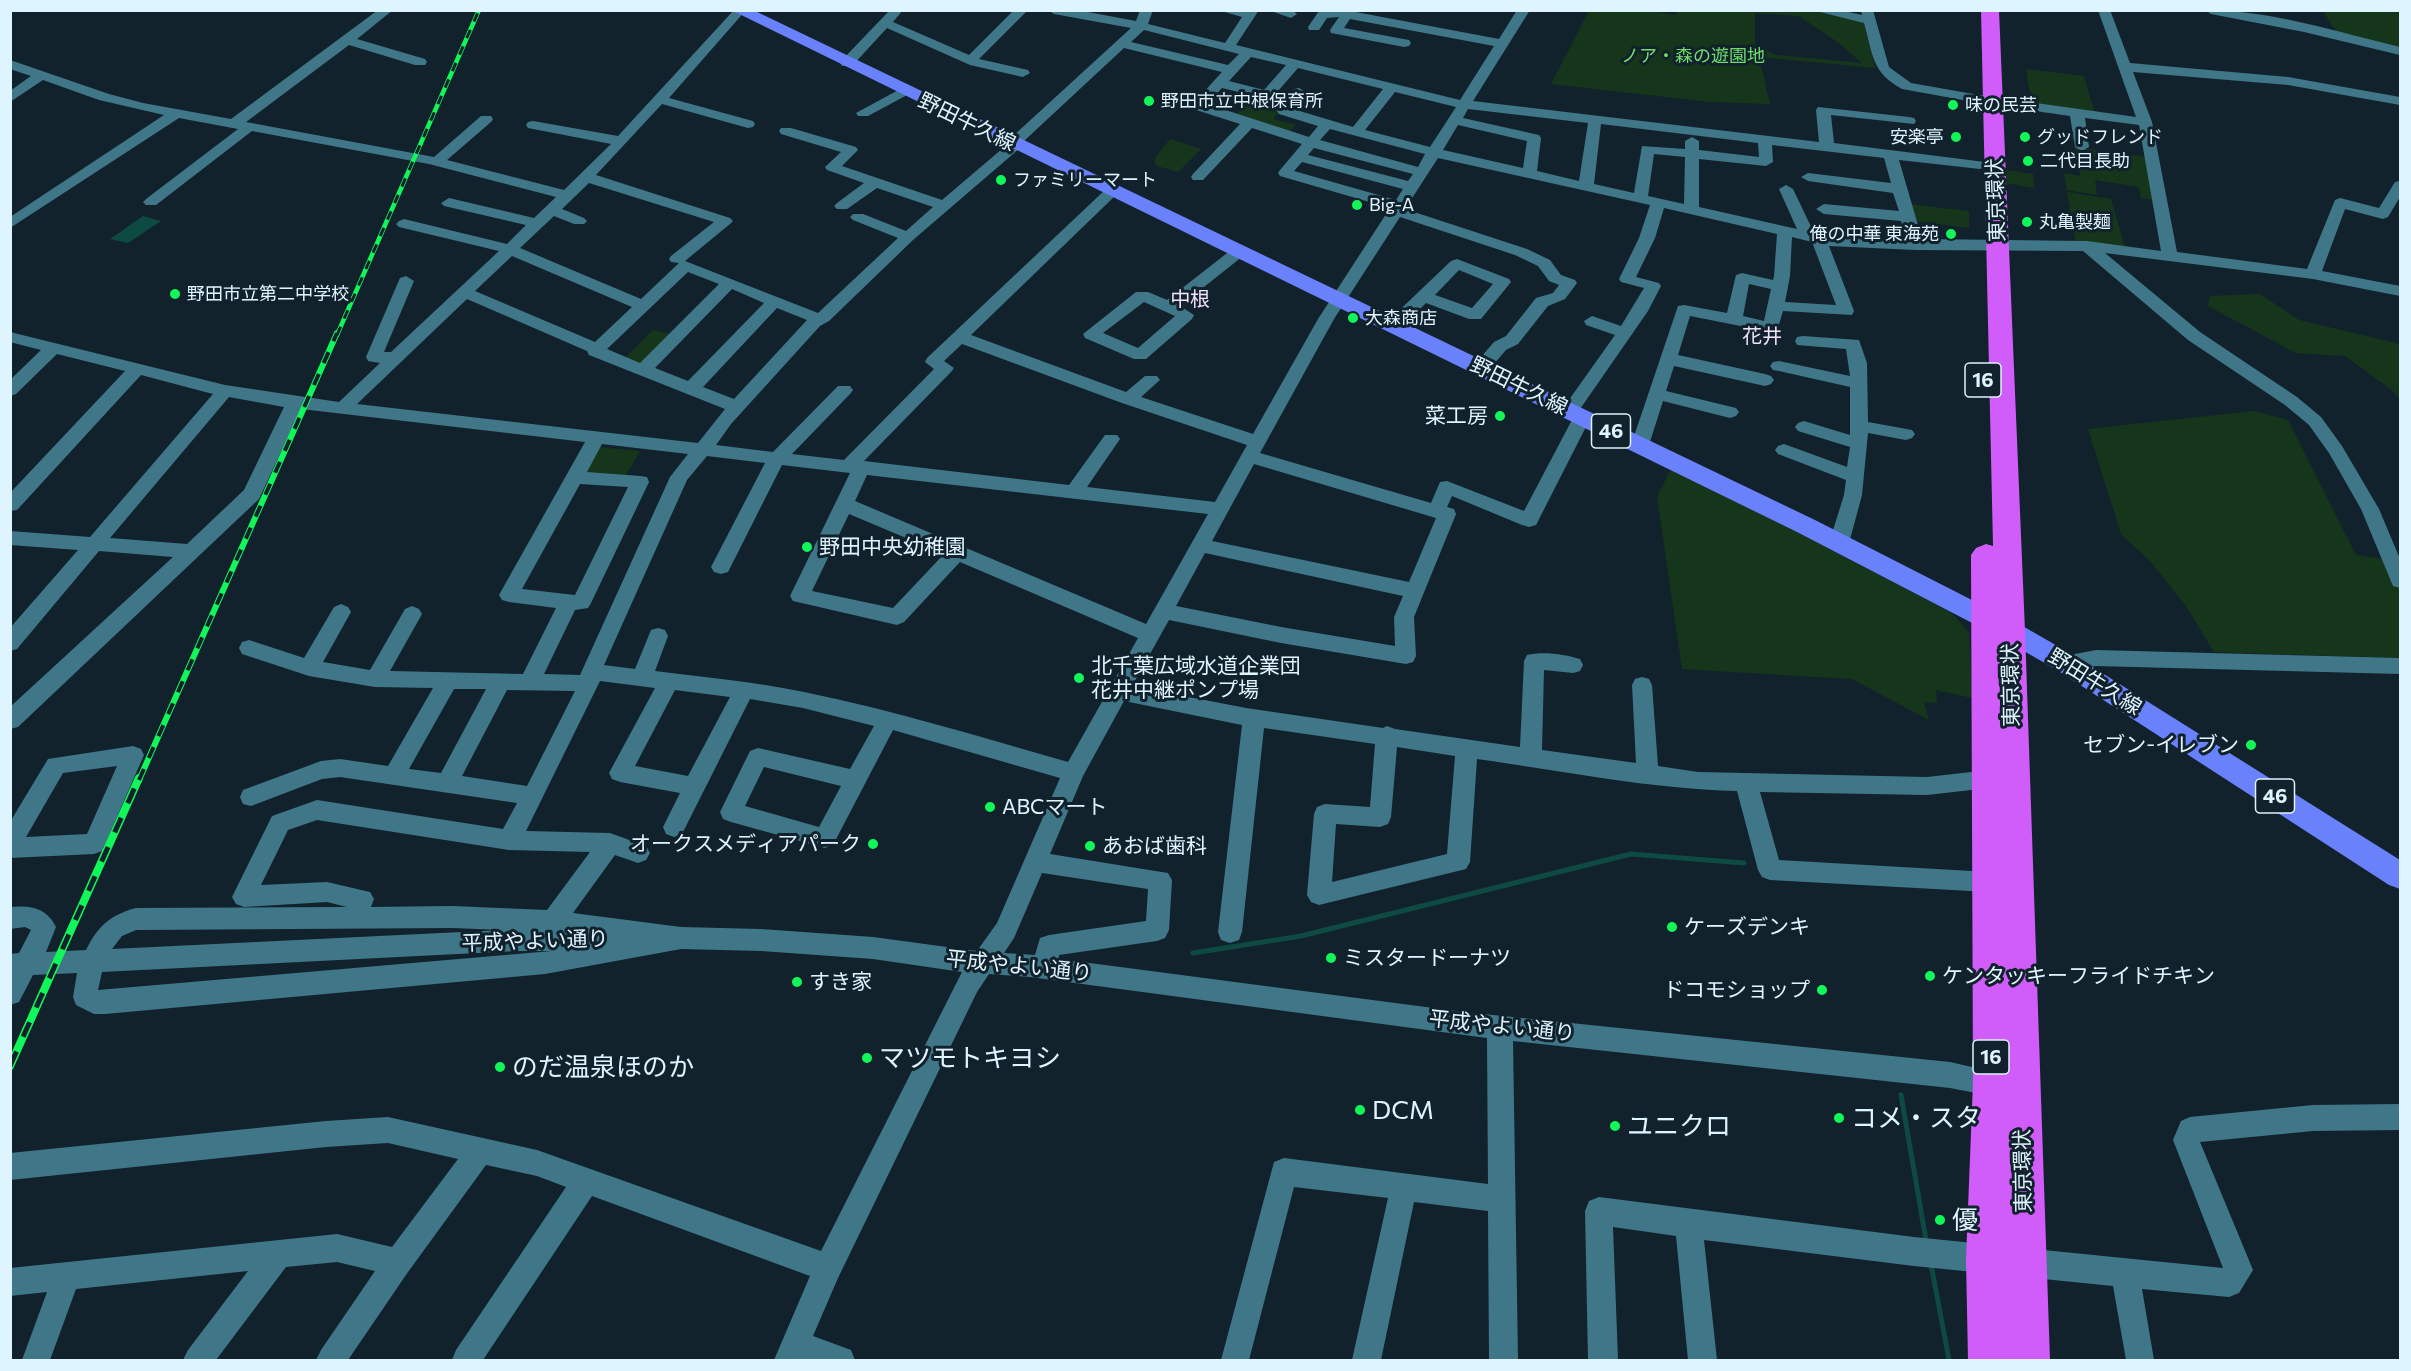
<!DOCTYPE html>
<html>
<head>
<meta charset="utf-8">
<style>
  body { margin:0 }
  #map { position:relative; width:2411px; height:1371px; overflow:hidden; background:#12222c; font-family:Commissioner,sans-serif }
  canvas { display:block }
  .frame { position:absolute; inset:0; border:12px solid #def4fe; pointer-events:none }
</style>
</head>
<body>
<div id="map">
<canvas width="2411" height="1371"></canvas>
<div class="frame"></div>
</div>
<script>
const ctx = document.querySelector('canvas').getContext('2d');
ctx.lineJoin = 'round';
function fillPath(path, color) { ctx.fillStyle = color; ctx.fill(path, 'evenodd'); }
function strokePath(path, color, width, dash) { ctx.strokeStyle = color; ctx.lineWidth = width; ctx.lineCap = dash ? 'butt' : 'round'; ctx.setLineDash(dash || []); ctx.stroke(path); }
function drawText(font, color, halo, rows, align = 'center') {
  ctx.font = font + ' Commissioner,"Noto Sans JP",sans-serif'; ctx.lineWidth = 6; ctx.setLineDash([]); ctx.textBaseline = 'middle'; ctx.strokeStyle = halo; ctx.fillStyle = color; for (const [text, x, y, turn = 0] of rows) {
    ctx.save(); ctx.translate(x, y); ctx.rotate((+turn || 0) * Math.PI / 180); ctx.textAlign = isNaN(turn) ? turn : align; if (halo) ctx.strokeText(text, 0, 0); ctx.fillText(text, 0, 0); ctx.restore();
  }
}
const green = new Path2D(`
  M1678 10C1739 10 1806 2 1864 23L1875 68 1759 57 1770 104 1710 102 1551 84 1589 11H1651L1676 15ZM1755 13 1799 16 1839 43 1862 63 1776 55 1755 44Z
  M2323 11H2399L2400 49 2339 36Z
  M2026 69 2084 76 2095 114 2032 105Z
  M1255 94 1288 103 1273 119 1296 125 1289 132 1236 115Z
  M1170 139 1201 149 1178 172 1157 166 1154 162 1157 155Z
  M2075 147 2147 157 2155 200 2141 198 2139 187 2095 180 2097 195 2067 190 2064 173 2080 176Z
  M2006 170 2033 174 2034 188 2006 183Z
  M2067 192 2111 199 2125 248 2076 243Z
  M1908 204 1969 211V228L1912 221Z
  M2260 294 2299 320 2400 344V400L2393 391 2345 356 2296 353 2208 306 2210 296Z
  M653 330 673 335 639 365 624 359Z
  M2254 411 2288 420 2356 555 2400 562V658L2214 652 2186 606 2150 561 2121 534 2088 429Z
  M598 447 640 451 625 477 587 475 585 471Z
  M1672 467 1952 613 1969 633 1972 698 1936 690 1937 703 1924 702 1929 720 1852 679 1682 669 1657 497Z`);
const water = new Path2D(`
  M143 216 161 221 128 243 110 239Z`);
const stream = new Path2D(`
  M1193 953 1301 936 1631 854 1744 863
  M1901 1095 1926 1240
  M1931 1264 1949 1360`);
const minor = new Path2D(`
  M378 10H393L357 39 425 59 427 62 425 65H415L349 45 246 122 434 157 481 116H491L493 119 491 122 447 160 564 190 611 144 528 128 526 125 528 122 533 121 618 136 734 10H746L669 98 753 121 755 124 753 127 748 128 662 104 596 175 730 218 733 221 730 224 685 261 818 313 898 238 853 220 850 217 853 214H863L906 231 933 207 877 188 847 209H837L834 206 837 203 864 183 827 170 825 167 841 152 781 134 779 131 781 128H791L856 147 858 150 842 166 942 200 1009 143 1013 136 1131 28 1054 14 1048 10H1077L1136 21 1140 10H1153L1148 24 1225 43 1242 17 1218 10H1259L1236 45 1460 100 1494 46 1350 19 1344 28 1409 40 1411 43 1409 46 1404 47 1331 33 1330 30 1339 17 1327 18 1319 30H1309L1308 27 1319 11 1345 10 1499 39 1517 10H1530L1473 101 1819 142 1816 110 1818 107 1909 117 1914 118 1916 121 1914 124 1831 115 1834 143 1985 162 1987 165 1980 169 1899 160 1922 239 2087 241 2161 251 2139 125 2085 118 2089 147 2082 151 2075 147 2070 116 1979 103 1902 89C1871 72 1873 54 1864 23L1812 10H1840L1862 15 1861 10H1873L1889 67 1911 83 1979 95 2136 117 2098 10H2110L2130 63 2288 77 2400 97V105L2288 85 2133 72 2152 122 2177 252 2307 269 2335 200 2340 198 2379 208 2395 182 2400 181V197L2388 217 2383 219 2345 209 2322 271 2400 286V296L2313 279 2105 253 2200 332 2297 397 2321 417 2342 446 2379 509 2400 559V588L2393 586 2361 509 2329 453 2309 425 2285 405 2188 340 2083 251 1916 250 1829 246 1854 311 1852 315 1783 311 1777 331 1771 332 1690 316 1678 355 1765 374 1771 376 1774 380 1771 384 1765 386 1674 366 1666 391 1736 408 1739 412 1736 416 1730 418 1663 401 1649 445 1646 449H1634L1631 445 1678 306 1684 305 1727 313 1736 275 1742 273 1773 280 1774 276 1777 234 1664 208 1655 238 1636 277 1659 283 1661 286 1648 311 1578 412 1588 413 1591 417 1536 525 1529 527 1522 525 1452 496 1447 507 1454 509 1456 514 1414 617 1416 656 1413 662 1406 664 1281 643 1169 620 1132 686 1246 708 1383 728 1387 726 1395 729 1520 747 1524 661 1527 655C1542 651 1565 654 1580 659L1583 665 1580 671 1573 673 1544 670 1542 750 1636 763 1632 685 1635 679 1642 677 1649 679 1652 685 1658 766 1698 772 1927 777 1989 770 1997 772 2000 779 1997 786 1989 788 1927 795 1760 792 1779 860 1989 872 1997 875 2001 882 1997 889 1989 892 1770 880 1762 877 1758 870 1737 791C1650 789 1563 771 1477 759L1470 862 1466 869 1319 905 1311 902 1307 895 1314 814 1317 807 1325 804 1370 807 1375 744 1264 728 1242 932 1239 940 1230 943 1221 940 1218 932 1242 725 1124 701 1083 776 1050 854 1168 873 1172 880 1169 930 1165 938 1157 941 1059 955V959L1464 1012 1950 1062 2011 1076 2015 1085 2011 1094 2002 1098 1950 1088 1513 1041 1518 1360H1489L1488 1211 1414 1202 1381 1360H1352L1388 1198 1294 1187 1249 1360H1221L1274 1162 1284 1158 1488 1184 1487 1038 1030 977 989 974 977 992 838 1278 813 1336 851 1350 855 1360H774L810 1276 592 1196 483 1360H452L456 1350 566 1187 537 1176 486 1165 408 1272 348 1360H316L321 1350 375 1271 337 1262 286 1267 216 1360H183L188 1350 248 1271 76 1289 50 1360H22L47 1292 10 1296V1268L337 1234 392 1247 458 1159 388 1143 326 1147 10 1180V1153L326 1121 388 1117 537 1150 821 1251 962 972 873 959 761 951 681 949 545 974 105 1014H94L76 1005 73 997 77 973 33 975 19 1002 10 1005V954L19 953 31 930 25 927 10 929V907C30 905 47 908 56 927L46 952 86 950C98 926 110 915 136 908L347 907 327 902 244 907 236 904 232 897 272 816 317 800 503 829 517 803 340 777 322 779 251 806 243 804 240 797 243 790 321 761 340 759 388 766 433 688 375 687 309 676 242 654 239 648 242 642 249 640 304 658 334 607 341 604 348 607 351 612 323 662 370 670 405 609 412 606 419 609 422 614 390 671 523 674 556 608 509 602 502 600 499 595 585 442 301 409 259 499 18 727 10 729V707L173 557 99 551 17 649 10 651V628L78 550 10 545V531L90 537 213 394 141 375 17 510 10 511V493L125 371 57 354 16 394 10 396V380L41 350 10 342V332L225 385 339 402 380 363 368 361 366 357 400 278 406 276 414 281 384 352H391L499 251 399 227 396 224 399 221 404 219 507 244 526 225 444 206 441 203 449 198 534 218 556 197 429 164 252 131 156 205H146L143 202 146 199 238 129 179 118 10 228V217L164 115 99 100 43 80 10 102V91L31 76 10 69V60L109 94 143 103 231 119ZM1144 30 1239 54 1228 65 1131 42ZM1124 48 1222 72 1191 106 1193 109 1240 124 1193 174 1191 177 1193 180H1203L1252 128 1302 144 1280 170 1278 173 1280 176 1390 208 1318 319 1253 434 1141 397 1160 380 1157 376H1145L1126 392 971 335 1116 195 1118 192 1111 188 1106 189 927 358 925 362 934 369 844 460 792 454 850 394 853 390 850 386H838L773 452 716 445 731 424 820 326 829 321 913 240 1020 148 1024 141ZM1251 57 1286 65 1264 90 1229 81ZM1298 68 1383 89 1353 127 1293 109 1306 92 1299 88 1294 89 1277 111 1279 114 1318 126 1309 137 1207 104 1222 88 1267 99 1272 98ZM1395 92 1456 107 1430 147 1365 130ZM1468 109 1588 123 1579 181 1537 171 1541 138 1539 135 1463 118ZM1601 124 1758 143 1759 157 1699 150V141L1692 137 1685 141V149L1642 146 1634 193 1594 184ZM1458 125 1527 141 1523 168 1443 150ZM1330 129 1425 154 1418 167 1320 140ZM1772 145 1884 158 1891 183 1808 173 1801 177 1808 181 1893 193 1899 211 1824 204 1816 209 1824 214 1901 221 1907 239 1838 238 1814 233 1793 189 1786 185 1779 189 1797 229 1699 207V159L1766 166 1773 162ZM1314 148 1413 174 1408 181 1308 155ZM1654 154 1685 157 1684 204 1648 196ZM1438 158 1650 205 1639 238 1619 279 1621 282 1644 288 1621 326 1592 316 1584 321 1586 325 1615 335 1561 411 1564 415 1574 416 1524 511 1447 481 1440 482 1431 503 1260 453 1334 319 1400 217 1515 255 1538 266 1549 281 1559 285 1553 293 1536 298 1506 336 1494 342 1475 364 1472 368 1475 372H1487L1506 350 1518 344 1548 306 1565 299 1577 283 1575 280 1561 275 1550 260 1527 249 1405 209ZM1302 162 1403 189 1396 200 1294 171ZM589 183 714 222 671 256 669 259 671 262 679 263 641 299 520 248 554 216 574 224H584L587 221 584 218 562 209ZM1792 237 1812 242 1836 305 1785 302 1790 276ZM512 256 632 307 595 342 475 291ZM688 272 719 284 640 363 607 349ZM1749 284 1771 289 1764 321 1743 316ZM732 289 764 303 688 381 655 368ZM467 299 587 351 589 355 725 409 698 443 357 404ZM777 308 807 320 734 399 703 387ZM962 344 1122 403 1247 445 1215 502 1087 487 1120 439 1117 435H1105L1069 485 864 461 951 372 954 368 944 361ZM229 397 284 407 244 490 187 544 110 538ZM602 444 688 454 670 477 580 675 544 674 575 610 588 608 591 603 649 482 647 477 640 476 587 472ZM707 456 765 463 711 567 714 572 721 574 728 572 782 465 850 473 790 596 793 601 897 625 904 622 960 562 1138 638 1068 762C980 737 893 710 804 692 755 682 704 677 655 671L668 636 665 630 658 628 651 630 635 669 604 665 687 480ZM1254 464 1436 518 1409 582 1212 541ZM867 475 1208 514 1146 624 855 501ZM580 484 628 487 575 595 522 589ZM849 514 944 554 893 608 812 591ZM1205 553 1403 596 1394 617 1395 646 1281 627 1176 606ZM600 681 655 688 609 773 612 779 620 782 680 793 663 827 666 834 674 837 682 834 750 699 803 708 874 726 850 769 758 748 750 751 720 812 723 819 731 822 825 848 833 845 893 730 1060 778 997 923 977 951 873 937 761 929 681 927 573 913 615 855 638 863 646 860 650 853 646 846 610 833 526 831ZM454 689H486L441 773 409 769ZM507 690 575 691 527 786 462 776ZM675 690 730 697 688 776 635 766ZM1397 747 1455 756 1447 854 1332 882 1336 824 1380 827 1388 824 1391 817ZM764 767 841 786 819 827 745 806ZM317 820 509 850 590 852 547 910 452 906 371 907 374 899 370 892 327 882 261 885 288 830ZM1042 873 1148 889 1146 921 1049 935 1040 938 1035 955 1004 953 1014 938ZM452 928 503 930 112 949 122 936 136 930ZM517 951H552L98 990 102 972Z
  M890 10H903L893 22 969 55 1014 10H1028L979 59 1028 70 1030 73 1023 77 970 65 887 28 852 66H842L840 63 842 60Z
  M1268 10H1292L1297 14 1291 18Z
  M2205 10C2271 10 2337 32 2400 47V55L2304 32 2211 14Z
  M904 87 911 91 909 94 868 116H858L856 113Z
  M1237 248 1243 250 1245 253 1243 256 1180 306 1194 315 1192 319 1146 359H1134L1085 338 1083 334 1136 292H1148L1167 300 1231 250ZM1144 302 1175 316 1138 348 1103 333Z
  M1457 259 1509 279 1511 282 1481 319H1469L1426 303 1399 330H1387L1385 326 1387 322 1451 261ZM1459 270 1493 284 1472 308 1435 295Z
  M1803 336 1859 340 1867 363 1868 422 1912 430 1915 434 1912 438 1906 440 1868 433 1862 495 1849 543 1846 548 1839 550 1832 548 1829 543 1844 495 1846 480 1778 454 1775 450 1778 446 1784 444 1847 467 1850 447 1798 431 1795 427 1798 423 1804 421 1850 435V387L1779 371 1773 370 1770 366 1773 362 1779 361 1850 376 1846 349 1797 345 1795 341 1797 337Z
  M2096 650 2400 658V674L2096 666 2066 671 2059 669 2056 663 2059 657Z
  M133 746 141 749 144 755 102 851 94 854 10 858V822L48 759ZM117 766 87 834 26 837 63 773Z
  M2400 1104V1130L2313 1131 2200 1142 2253 1270 2239 1293 2229 1297 2142 1289 2154 1360H2126L2113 1286 1914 1266 1704 1240 1717 1360H1688L1676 1236 1613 1227 1618 1360H1588L1585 1211 1589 1201 1599 1197 1914 1237 2223 1268 2173 1140 2181 1121 2190 1117 2313 1105Z`);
const major = new Path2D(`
  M731 10H753L1815 520 2019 624 2075 656 2400 860V889L2389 885 2057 670 2001 638 1797 532Z`);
const highway = new Path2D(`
  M1981 10H1999L2025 631 2050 1360H1968L1966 1259 1973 1082 1971 555 1976 548 1986 544 1993 546Z`);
const railFar2 = new Path2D(`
  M337 335 479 10`);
const railFar1 = new Path2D(`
  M139 780 337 333`);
const rail = new Path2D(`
  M10 1066 139 778`);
const markers = [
  [1149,101,6,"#11f759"],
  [1953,105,6,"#11f759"],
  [1956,137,6,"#11f759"],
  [2025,137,6,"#11f759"],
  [2028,161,6,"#11f759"],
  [1001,180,6,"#11f759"],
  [1357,205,6,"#11f759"],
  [2027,222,6,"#11f759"],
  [1951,234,6,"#11f759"],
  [175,294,6,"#11f759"],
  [1353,318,6,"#11f759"],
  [1500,416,6,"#11f759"],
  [807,547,6,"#11f759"],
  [1079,678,6,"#11f759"],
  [2251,745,6,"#11f759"],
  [990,807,6,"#11f759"],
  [873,844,6,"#11f759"],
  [1090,846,6,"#11f759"],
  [1672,927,6,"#11f759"],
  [1331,958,6,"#11f759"],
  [1930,976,6,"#11f759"],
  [797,982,6,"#11f759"],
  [1822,990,6,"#11f759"],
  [867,1058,6,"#11f759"],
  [500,1067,6,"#11f759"],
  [1360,1110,6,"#11f759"],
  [1839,1118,6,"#11f759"],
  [1615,1126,6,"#11f759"],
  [1940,1220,6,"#11f759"]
];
const farParknames = [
  ["ノア・森の遊園地",1693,56]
];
const farPoinames = [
  ["野田市立中根保育所",1161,101],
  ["味の民芸",1965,105],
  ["安楽亭",1944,137,"right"],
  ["グッドフレンド",2037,137],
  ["二代目長助",2040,161],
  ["ファミリーマート",1013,180],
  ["Big-A",1369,205],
  ["丸亀製麺",2039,222],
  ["俺の中華 東海苑",1939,234,"right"],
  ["野田市立第二中学校",187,294],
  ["大森商店",1365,318]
];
const farQuarternames = [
  ["中根",1190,299],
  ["花井",1762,336]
];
const shields = [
  [1983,380,36],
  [1611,431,39],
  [2275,796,39],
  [1991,1057,36]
];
const shieldNames = [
  ["16",1983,380],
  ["46",1611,431],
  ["46",2275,796],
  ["16",1991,1057]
];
const streetNames = [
  ["野田牛久線",967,122,26],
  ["東京環状",1996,200,-92],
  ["野田牛久線",1519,386,26],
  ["野田牛久線",2095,682,32],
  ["東京環状",2011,685,-91],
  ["平成やよい通り",535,941,-2],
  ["平成やよい通り",1019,966,6],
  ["平成やよい通り",1502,1026,6],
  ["東京環状",2023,1171,-91]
];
const poiNames = [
  ["菜工房",1488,416,"right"],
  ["野田中央幼稚園",819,547],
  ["北千葉広域水道企業団",1091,666],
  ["花井中継ポンプ場",1091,690],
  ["セブン-イレブン",2239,745,"right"],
  ["ABCマート",1002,807],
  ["オークスメディアパーク",861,844,"right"],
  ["あおば歯科",1102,846],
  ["ケーズデンキ",1684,927],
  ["ミスタードーナツ",1343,958],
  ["ケンタッキーフライドチキン",1942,976],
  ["すき家",809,982],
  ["ドコモショップ",1810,990,"right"]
];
const nearPoinames = [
  ["マツモトキヨシ",879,1058],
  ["のだ温泉ほのか",512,1067],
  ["DCM",1372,1110],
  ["コメ・スタ",1851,1118],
  ["ユニクロ",1627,1126],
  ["優",1952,1220]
];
fillPath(green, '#16361b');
fillPath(water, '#0d4a41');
strokePath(stream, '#0d4a41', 5);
fillPath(minor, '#3f7789');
fillPath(major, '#6981fa');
fillPath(highway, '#d05dfa');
strokePath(railFar2, '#11f759', 4.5);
strokePath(railFar1, '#11f759', 6);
strokePath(rail, '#11f759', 8);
strokePath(railFar2, '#12222c', 3, [9]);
strokePath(railFar1, '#12222c', 4, [12]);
strokePath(rail, '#12222c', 5, [16]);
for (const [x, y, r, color] of markers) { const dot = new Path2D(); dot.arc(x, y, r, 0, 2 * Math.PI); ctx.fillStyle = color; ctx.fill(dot); strokePath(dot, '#12222c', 2); }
drawText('18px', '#6fde6b', '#12222c', farParknames);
drawText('18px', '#def4fe', '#12222c', farPoinames, 'left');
drawText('20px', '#f1e0fe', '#12222c', farQuarternames);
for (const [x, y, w] of shields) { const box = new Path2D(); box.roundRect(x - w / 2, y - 17, w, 34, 4.5); ctx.fillStyle = '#12222c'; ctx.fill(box); strokePath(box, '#def4fe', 1.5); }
drawText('bold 20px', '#def4fe', null, shieldNames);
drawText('21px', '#def4fe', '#12222c', streetNames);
drawText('21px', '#def4fe', '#12222c', poiNames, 'left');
drawText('26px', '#def4fe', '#12222c', nearPoinames, 'left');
</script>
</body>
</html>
